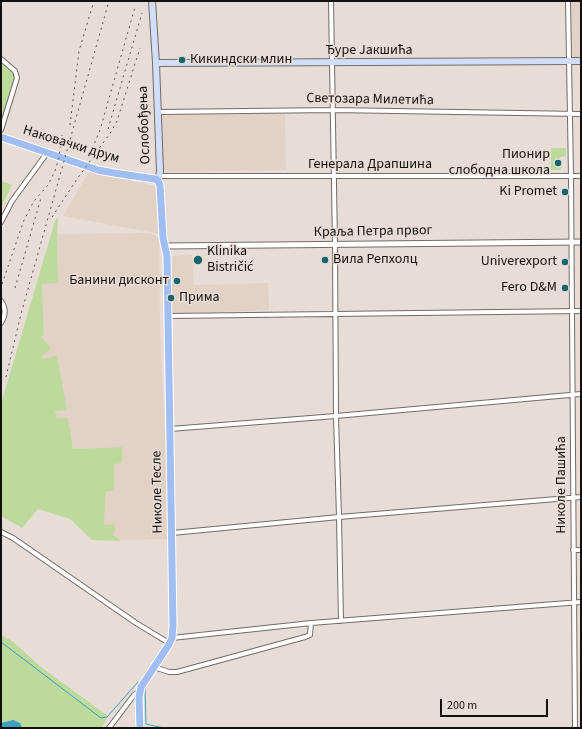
<!DOCTYPE html>
<html>
<head>
<meta charset="utf-8">
<style>
  body { margin:0 }
  #map { position:relative; width:582px; height:729px; overflow:hidden; background:#e8ddd6; font-family:"Source Sans 3",sans-serif }
  canvas { display:block }
  .frame { position:absolute; inset:0; border:2px solid #14100e; pointer-events:none }
  .scale { position:absolute; left:440px; top:699px; width:108px; height:18px; box-sizing:border-box; border:2px solid #14100e; border-top:0; padding-left:5px; font-size:12px; line-height:14px; white-space:nowrap; color:#14100e; -webkit-text-stroke:3px #e8ddd6; paint-order:stroke }
</style>
</head>
<body>
<div id="map">
<canvas width="582" height="729"></canvas>
<div class="frame"></div>
<div class="scale">200 m</div>
</div>
<script>
const ctx = document.querySelector('canvas').getContext('2d');
ctx.lineJoin = 'round';
function fillPath(path, color) { ctx.fillStyle = color; ctx.fill(path, 'evenodd'); }
function strokePath(path, color, width, dash) { ctx.strokeStyle = color; ctx.lineWidth = width; ctx.lineCap = dash ? 'butt' : 'round'; ctx.setLineDash(dash || []); ctx.stroke(path); }
function drawText(font, color, halo, rows, align = 'center') {
  ctx.font = font + ' "Source Sans 3",sans-serif'; ctx.lineWidth = 3; ctx.setLineDash([]); ctx.textBaseline = 'middle'; ctx.strokeStyle = halo; ctx.fillStyle = color; for (const [text, x, y, turn = 0] of rows) {
    ctx.save(); ctx.translate(x, y); ctx.rotate((+turn || 0) * Math.PI / 180); ctx.textAlign = isNaN(turn) ? turn : align; if (halo) ctx.strokeText(text, 0, 0); ctx.fillText(text, 0, 0); ctx.restore();
  }
}
const built = new Path2D(`
  M570 1H581V57H570Z
  M285 114 286 170 163 172 160 115Z
  M89 172 155 186 161 234 63 216Z
  M150 233 159 238 160 331 165 437 167 539 120 540 113 535 104 525 106 492 114 491V463L122 447 73 449 68 418H57L55 411 67 410 57 355 44 359 42 355 41 337 44 335 42 283H58L57 234Z
  M192 255 194 285 268 283 269 310 172 314 170 256Z`);
const green = new Path2D(`
  M1 62 13 71 15 78 1 124Z
  M551 148H566V156L560 157 561 170H551Z
  M1 181 12 185 1 208Z
  M58 217 57 234 58 283 42 284 44 335 41 337 51 348 42 356 44 359 57 355 67 410 55 411 57 418H68L73 449 122 447V463L114 464V491L106 492 104 525 114 524 115 531 113 535 120 540 119 541 92 540 70 519 38 509 22 528 1 516V404L55 221Z
  M1 635 12 641 41 667 108 716 102 728H1Z`);
const water = new Path2D(`
  M13 720 20 723 22 728H1V723Z`);
const stream = new Path2D(`
  M1 642 101 718 107 717 138 682
  M145 688 146 724 164 728`);
const minor = new Path2D(`
  M331 1 335 245 336 416 339 517 341 621
  M568 1 571 176 575 728
  M1 59 15 71 17 78 1 130
  M158 112 333 110 581 114
  M160 176H581
  M1 222 12 201 47 153
  M1 301C6 308 6 315 1 323
  M168 316 581 311
  M170 429 336 416 581 394
  M1 532 13 538 136 623 169 643
  M172 533 339 517 581 497
  M573 550H581
  M172 638 311 623 581 602
  M154 667 169 672H177L305 637 310 635 311 623
  M109 728 134 695 139 692`);
const tertiary = new Path2D(`
  M166 246 581 242`);
const secondary = new Path2D(`
  M152 1 156 63 160 171 158 181
  M156 63 581 61`);
const primary = new Path2D(`
  M1 137 98 170 114 173 155 179 158 181 160 185 163 238 167 256 173 626 172 638 168 646 141 687 139 697 140 728`);
const rail = new Path2D(`
  M70 125 79 51 94 1
  M108 129 142 13
  M90 154 100 130 135 7
  M52 217 77 179 111 132 117 121 140 48
  M2 284 24 220 34 201 48 185 55 171 59 157 62 135
  M15 288 41 198
  M6 377 21 314 109 1`);
const markers = [
  [182,60,4,"#19656f"],
  [558,163,4,"#19656f"],
  [565,192,4,"#19656f"],
  [198,260,5,"#19656f"],
  [325,260,4,"#19656f"],
  [565,262,4,"#19656f"],
  [177,281,4,"#19656f"],
  [565,288,4,"#19656f"],
  [171,298,4,"#19656f"]
];
const streetNames = [
  ["Ђуре Јакшића",369,51],
  ["Светозара Милетића",370,100,1],
  ["Ослобођења",145,125,-92],
  ["Наковачки друм",71,145,17],
  ["Генерала Драпшина",370,165],
  ["Краља Петра првог",373,232,-1],
  ["Николе Пашића",562,485,-90],
  ["Николе Тесле",158,492,-91]
];
const poiNames = [
  ["Кикиндски млин",190,60,"left"],
  ["Пионир",550,155],
  ["слободна школа",550,171],
  ["Ki Promet",557,192],
  ["Klinika",207,252,"left"],
  ["Bistričić",207,268,"left"],
  ["Вила Репхолц",333,260,"left"],
  ["Univerexport",557,262],
  ["Банини дисконт",169,281],
  ["Fero D&M",557,288],
  ["Прима",179,298,"left"]
];
fillPath(built, '#e2d1c5');
fillPath(green, '#bcda9c');
fillPath(water, '#3d9fbe');
strokePath(stream, '#3d9fbe', 1);
strokePath(minor, '#746b65', 6);
strokePath(tertiary, '#746b65', 7);
strokePath(secondary, '#746b65', 8);
strokePath(primary, '#fff', 9);
strokePath(minor, '#fff', 4);
strokePath(tertiary, '#fff', 5);
strokePath(secondary, '#d0def9', 6);
strokePath(primary, '#a1bef4', 7);
strokePath(rail, '#59524f', 1, [2, 4]);
for (const [x, y, r, color] of markers) { const dot = new Path2D(); dot.arc(x, y, r, 0, 2 * Math.PI); ctx.fillStyle = color; ctx.fill(dot); strokePath(dot, '#e8ddd6', 1.5); }
drawText('14px', '#14100e', '#e8ddd6', streetNames);
drawText('14px', '#14100e', '#e8ddd6', poiNames, 'right');
</script>
</body>
</html>
